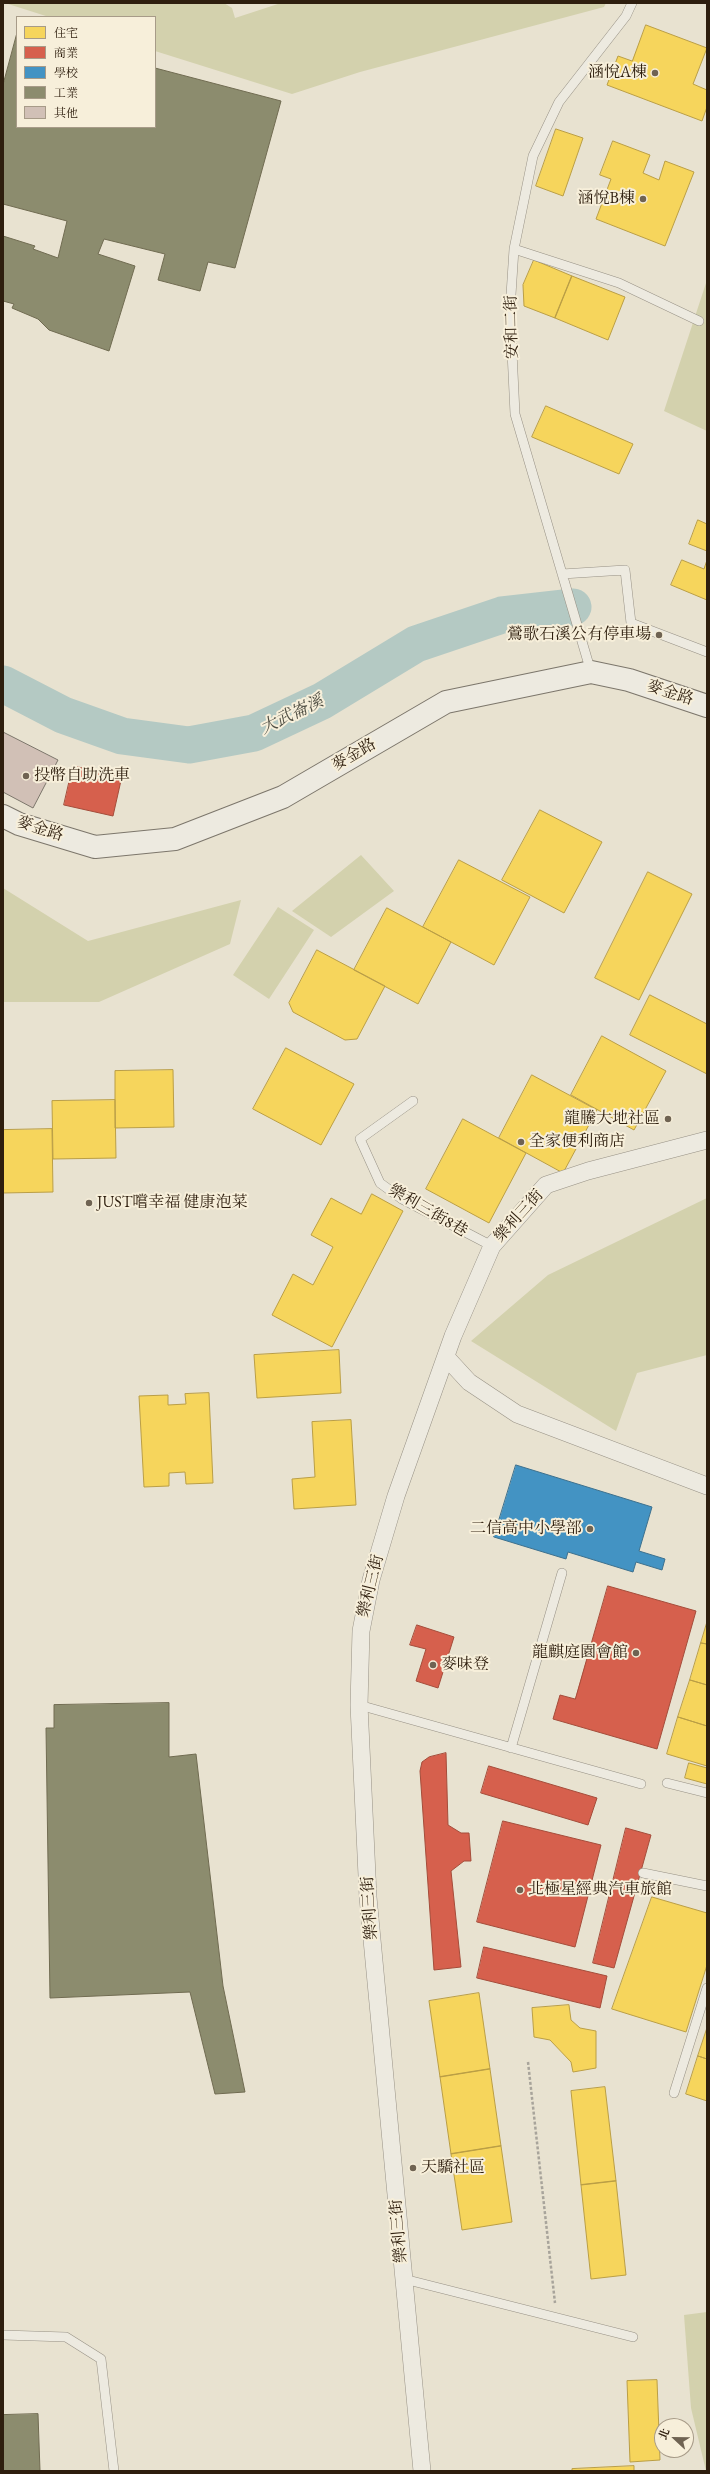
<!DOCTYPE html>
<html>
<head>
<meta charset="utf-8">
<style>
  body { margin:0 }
  #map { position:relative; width:710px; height:2474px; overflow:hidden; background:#e8e2d0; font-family:"EB Garamond","Noto Serif TC",serif }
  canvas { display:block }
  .frame { position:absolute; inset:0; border:4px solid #2e1e0e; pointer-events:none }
  .legend { position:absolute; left:16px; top:16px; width:140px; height:112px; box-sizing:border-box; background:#f7efda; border:1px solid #a79b88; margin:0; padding:5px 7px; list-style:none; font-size:12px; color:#2e1e0e }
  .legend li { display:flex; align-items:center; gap:8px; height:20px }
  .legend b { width:20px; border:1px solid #a79b88 }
  .north { position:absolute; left:654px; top:2418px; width:40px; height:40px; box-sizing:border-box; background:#f7efda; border:1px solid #a79b88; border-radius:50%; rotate:292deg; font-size:11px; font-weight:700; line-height:16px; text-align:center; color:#2e1e0e }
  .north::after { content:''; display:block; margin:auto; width:14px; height:18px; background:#6f6352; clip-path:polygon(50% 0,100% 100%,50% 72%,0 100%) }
</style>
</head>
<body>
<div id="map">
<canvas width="710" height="2474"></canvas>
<div class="frame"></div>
<ul class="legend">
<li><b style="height:11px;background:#f6d55c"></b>住宅</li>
<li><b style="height:11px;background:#d6604d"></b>商業</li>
<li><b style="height:11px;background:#4393c3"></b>學校</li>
<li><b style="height:11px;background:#8c8c6e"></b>工業</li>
<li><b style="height:11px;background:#d1c0b6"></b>其他</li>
</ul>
<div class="north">北</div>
</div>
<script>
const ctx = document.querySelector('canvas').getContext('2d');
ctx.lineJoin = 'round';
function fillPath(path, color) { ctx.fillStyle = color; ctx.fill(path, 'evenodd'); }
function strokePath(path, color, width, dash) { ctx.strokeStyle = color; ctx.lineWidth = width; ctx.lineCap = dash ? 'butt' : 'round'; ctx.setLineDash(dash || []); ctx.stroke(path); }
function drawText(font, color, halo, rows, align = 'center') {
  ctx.font = font + ' "EB Garamond","Noto Serif TC",serif'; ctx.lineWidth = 4; ctx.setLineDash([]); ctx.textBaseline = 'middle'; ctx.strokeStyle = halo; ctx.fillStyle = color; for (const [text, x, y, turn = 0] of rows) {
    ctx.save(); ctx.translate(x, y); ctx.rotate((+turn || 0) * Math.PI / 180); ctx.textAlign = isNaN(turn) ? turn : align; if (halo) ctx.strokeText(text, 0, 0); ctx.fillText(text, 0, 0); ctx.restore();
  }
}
const green = new Path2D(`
  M5 3H224L232 8 235 18 281 3H606L604 7 360 72 292 94 155 51V17H49Z
  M707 280V431L664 411Z
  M361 855 394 891 331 937 292 911Z
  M3 888 88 941 241 900 230 944 99 1002H3Z
  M278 907 314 930 269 999 233 975Z
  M707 1198V1355L637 1373 616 1431 471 1341 548 1275Z
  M707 2312V2471H706L691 2408 684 2315Z`);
const homes = new Path2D(`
  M646 25 707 48 693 84 707 90V107L702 121 607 85 618 56 632 61Z
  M556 129 583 138 563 196 536 186Z
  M613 141 650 155 643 173 659 180 665 161 694 172 665 246 596 219 611 179 600 175Z
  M534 260 572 276 555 318 524 306 523 285Z
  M572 276 625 297 608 340 555 318Z
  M546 406 633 444 619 474 532 437Z
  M698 520 707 524V551L689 544Z
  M682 560 704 569 707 560V600L671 585Z
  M540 810 602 842 564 913 502 880Z
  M459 860 530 897 494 965 423 927Z
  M648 872 692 894 639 1000 595 978Z
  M387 908 451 942 418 1004 354 970Z
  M317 950 385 986 357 1039 345 1040 293 1012 289 1003Z
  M650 995 707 1024V1074L630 1035Z
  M602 1036 666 1071 634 1130 571 1095Z
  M286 1048 354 1084 321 1145 253 1109Z
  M173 1070 174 1127 115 1128V1071Z
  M532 1075 597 1110 563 1173 499 1138Z
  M115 1100 116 1158 53 1159 52 1101Z
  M463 1119 526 1153 489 1223 426 1189Z
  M52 1129 53 1192 3 1193V1130Z
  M372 1194 403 1211 332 1347 272 1315 293 1274 313 1285 333 1247 311 1235 331 1198 361 1214Z
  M339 1350 341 1393 257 1398 254 1355Z
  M209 1393 213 1483 186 1484 185 1472 169 1473V1486L144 1487 139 1396 168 1395V1405L186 1404 185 1394Z
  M351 1420 356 1505 294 1509 292 1479 315 1477 312 1422Z
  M707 1622V1644L701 1643Z
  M701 1643 707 1644V1685L690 1680Z
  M690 1680 707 1685V1726L678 1717Z
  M678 1717 707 1726V1766L667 1754Z
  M689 1763 707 1768V1784L685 1778Z
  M652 1897 707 1913V1965L686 2032 612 2009Z
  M479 1993 490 2069 440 2077 429 2001Z
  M569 2005 571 2020 580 2028 596 2031V2068L573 2072 571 2062 550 2040 534 2037 532 2008Z
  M707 2028V2059L698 2056Z
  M698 2056 707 2059V2101L686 2094Z
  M490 2069 501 2146 451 2154 440 2077Z
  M605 2087 616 2181 581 2185 571 2091Z
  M501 2146 512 2222 462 2230 451 2154Z
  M616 2181 626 2275 591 2279 581 2185Z
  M657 2380 660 2460 630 2462 627 2381Z
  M634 2466V2471H572V2469Z`);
const shops = new Path2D(`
  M73 766 122 776 113 816 64 805Z
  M608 1586 696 1611 657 1749 553 1719 560 1695 575 1699Z
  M417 1625 454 1637 438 1688 416 1681 426 1649 410 1645Z
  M446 1753 448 1825 461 1833H469L471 1861H464L451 1871 461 1967 434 1970 420 1771 422 1762 429 1757Z
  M489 1766 597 1798 588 1825 481 1793Z
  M503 1821 601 1845 575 1947 477 1922Z
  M626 1828 651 1835 614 1968 593 1963Z
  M484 1947 607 1976 600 2008 477 1978Z`);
const schools = new Path2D(`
  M516 1465 652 1507 639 1551 665 1559 662 1570 636 1562 633 1572 568 1552 566 1559 494 1537Z`);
const industry = new Path2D(`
  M17 33V127H155V68L281 101 235 268 208 262 200 291 158 280 165 254 104 239 98 254 135 266 109 351 49 330 38 319 12 308 14 304 3 301V236L35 246 33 249 58 258 67 221 3 204V85Z
  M169 1703V1757L196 1754 223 1986 245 2092 215 2094 190 1992 50 1998 46 1728H54V1705Z
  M38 2414 40 2471H3V2415Z`);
const river = new Path2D(`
  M3 684 63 715 122 736 189 745 254 733 322 701 416 644 502 615 573 607`);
const building = new Path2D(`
  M3 732 58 760 33 808 3 792Z`);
const path = new Path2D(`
  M528 2062 555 2303`);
const lane = new Path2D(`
  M514 249 619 283 699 321
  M562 574 625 570 631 623 707 652
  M591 672 515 414 510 310 514 249 533 156 559 102 626 16 632 3
  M413 1101 360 1139 380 1183 402 1199 492 1246
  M359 1705 641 1784
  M511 1748 562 1573
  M667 1783 707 1793
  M643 1873 707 1886
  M674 2093 707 1988
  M404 2279 633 2337
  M3 2335 66 2337 101 2359 114 2471`);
const street = new Path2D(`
  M446 1357 469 1382 517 1414 707 1486
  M422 2471 368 1897 359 1705 361 1631 371 1580 396 1496 453 1336 492 1246 546 1185 588 1171 707 1140`);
const secondary = new Path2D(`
  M3 816 19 824 95 847 175 839 283 797 446 702 591 672 629 680 707 706`);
const markers = [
  [655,73,4,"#6f6352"],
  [643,199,4,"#6f6352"],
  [659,635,4,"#6f6352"],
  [26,776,4,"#6f6352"],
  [668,1119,4,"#6f6352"],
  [521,1142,4,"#6f6352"],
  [89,1203,4,"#6f6352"],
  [590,1529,4,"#6f6352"],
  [636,1653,4,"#6f6352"],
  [433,1665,4,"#6f6352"],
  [520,1890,4,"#6f6352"],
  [413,2168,4,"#6f6352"]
];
const poiNames = [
  ["涵悅A棟",647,73],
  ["涵悅B棟",635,199],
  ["鶯歌石溪公有停車場",651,635],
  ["投幣自助洗車",34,776,"left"],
  ["龍騰大地社區",660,1119],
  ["全家便利商店",529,1142,"left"],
  ["JUST嚐幸福 健康泡菜",97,1203,"left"],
  ["二信高中小學部",582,1529],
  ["龍麒庭園會館",628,1653],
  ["麥味登",441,1665,"left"],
  ["北極星經典汽車旅館",528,1890,"left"],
  ["天驕社區",421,2168,"left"]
];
const streetNames = [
  ["安和二街",512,327,-91],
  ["麥金路",670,693,18],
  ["麥金路",354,755,-30],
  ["麥金路",40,829,18],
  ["樂利三街8巷",428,1211,30],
  ["樂利三街",519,1216,-48],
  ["樂利三街",371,1586,-76],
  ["樂利三街",370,1908,-94],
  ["樂利三街",399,2231,-95]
];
const waterNames = [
  ["大武崙溪",292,715,-26]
];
fillPath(green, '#d3d1ad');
fillPath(homes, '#f6d55c');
strokePath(homes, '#ba9e45', 1);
fillPath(shops, '#d6604d');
strokePath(shops, '#a44c3a', 1);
fillPath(schools, '#4393c3');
strokePath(schools, '#3d708d', 1);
fillPath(industry, '#8c8c6e');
strokePath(industry, '#706b51', 1);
strokePath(river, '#b4c9c3', 37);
fillPath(building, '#d1c0b6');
strokePath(building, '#7c766b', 1);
strokePath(lane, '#979185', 10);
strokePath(street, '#979185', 18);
strokePath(secondary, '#7c766b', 24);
strokePath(path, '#a8a49b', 2.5, [3, 2]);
strokePath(lane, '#edeae0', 9);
strokePath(street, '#edeae0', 17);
strokePath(secondary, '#edeae0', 22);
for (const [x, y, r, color] of markers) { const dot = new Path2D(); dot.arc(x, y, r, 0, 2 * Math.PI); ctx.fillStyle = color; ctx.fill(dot); strokePath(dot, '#f7efda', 1.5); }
drawText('16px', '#2e1e0e', '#f7efda', poiNames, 'right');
drawText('16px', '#2e1e0e', '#f7efda', streetNames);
drawText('italic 17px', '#4f4e43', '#f7efda', waterNames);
</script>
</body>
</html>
